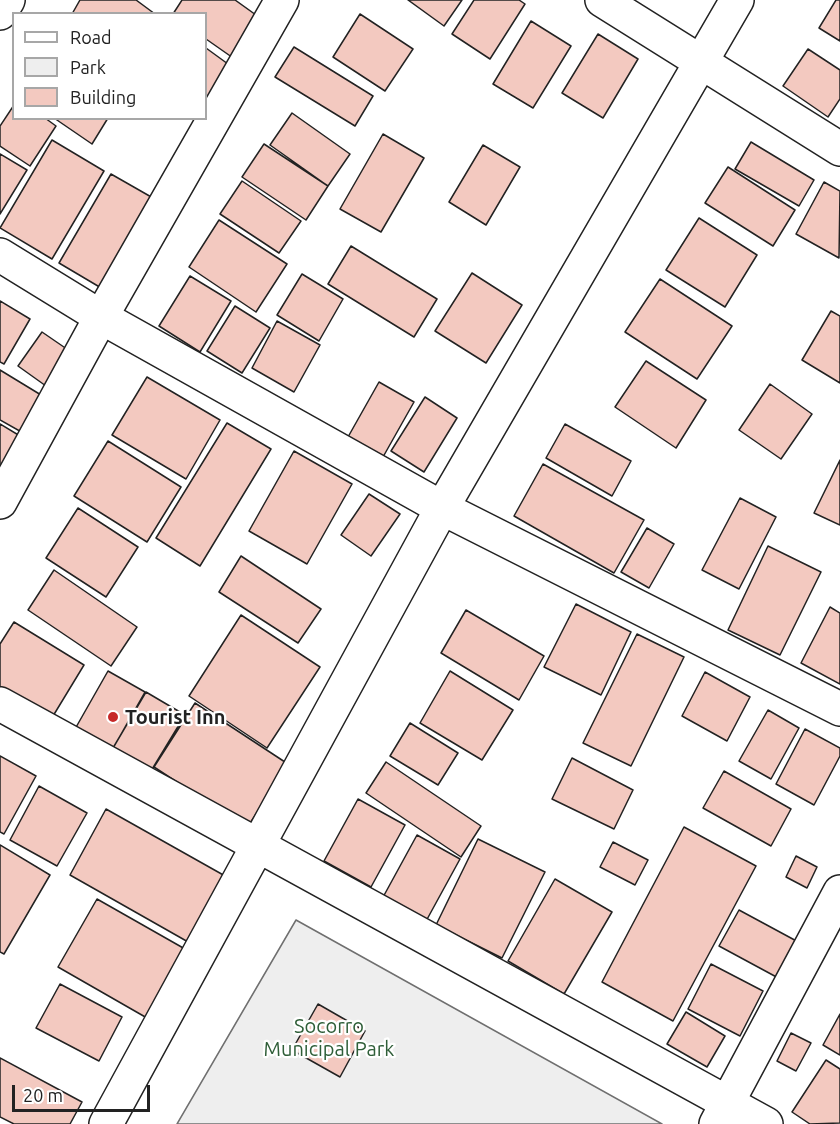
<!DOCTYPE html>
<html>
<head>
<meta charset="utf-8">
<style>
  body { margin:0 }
  #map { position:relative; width:840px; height:1124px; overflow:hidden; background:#fff; font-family:Ubuntu,sans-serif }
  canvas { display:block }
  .legend { position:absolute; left:12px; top:12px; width:195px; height:108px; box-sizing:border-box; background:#fff; border:2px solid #a7a7a7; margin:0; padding:8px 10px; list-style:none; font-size:18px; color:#222 }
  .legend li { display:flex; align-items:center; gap:12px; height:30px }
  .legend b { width:30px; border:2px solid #a7a7a7 }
  .scale { position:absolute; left:12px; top:1085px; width:138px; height:27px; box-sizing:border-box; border:3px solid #222; border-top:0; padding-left:8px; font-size:18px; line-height:21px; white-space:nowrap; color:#222; -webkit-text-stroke:4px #fff; paint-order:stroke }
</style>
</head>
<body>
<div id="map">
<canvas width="840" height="1124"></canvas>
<ul class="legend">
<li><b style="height:8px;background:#fff"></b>Road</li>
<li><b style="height:16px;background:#eee"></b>Park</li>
<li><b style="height:16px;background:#f3c9c0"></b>Building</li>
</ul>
<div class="scale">20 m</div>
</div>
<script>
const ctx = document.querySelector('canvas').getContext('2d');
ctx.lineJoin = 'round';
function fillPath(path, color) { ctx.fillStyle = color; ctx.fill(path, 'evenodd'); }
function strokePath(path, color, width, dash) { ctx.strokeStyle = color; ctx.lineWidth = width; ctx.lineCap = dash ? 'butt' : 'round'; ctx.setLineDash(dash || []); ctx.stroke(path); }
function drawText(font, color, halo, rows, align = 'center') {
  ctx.font = font + ' Ubuntu,sans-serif'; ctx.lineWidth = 4.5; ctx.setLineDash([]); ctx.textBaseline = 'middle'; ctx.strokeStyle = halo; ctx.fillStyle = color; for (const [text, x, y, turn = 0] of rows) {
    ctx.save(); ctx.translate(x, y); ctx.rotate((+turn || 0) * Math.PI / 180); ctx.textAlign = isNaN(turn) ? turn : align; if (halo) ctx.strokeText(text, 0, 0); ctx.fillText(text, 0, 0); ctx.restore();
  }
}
const green = new Path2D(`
  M296 920 662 1124H177Z`);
const building = new Path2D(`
  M80 0H136L155 14H72Z
  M182 0H235L263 20 236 60 206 39V14H173Z
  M408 0H462L444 26Z
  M474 0H519L525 4 490 59 452 34Z
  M836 0H840V41L819 28Z
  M360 14 413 49 385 91 333 57Z
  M531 21 571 46 533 108 493 84Z
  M598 34 638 59 603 118 562 93Z
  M294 47 373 96 355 126 275 77Z
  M206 48 239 72 206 114Z
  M808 49 840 70V99L828 117 783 86Z
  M14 105V118H45L56 126 30 166 0 146V126Z
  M292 113 350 154 328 186 270 145Z
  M54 118H108L92 144Z
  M383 134 424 158 381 232 340 209Z
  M52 140 104 171 52 259 0 228Z
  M751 142 814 180 799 206 735 169Z
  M264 144 328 186 306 220 242 177Z
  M483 145 520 167 486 225 449 202Z
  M0 154 27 170 0 214Z
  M728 167 795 210 773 246 705 203Z
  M111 174 160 202 108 292 59 263Z
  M242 181 301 221 279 253 220 214Z
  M824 182 840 191 839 258 796 234Z
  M699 218 757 255 725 307 666 270Z
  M219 220 287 264 256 312 189 267Z
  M351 246 437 299 414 337 328 284Z
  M472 273 522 305 486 363 435 331Z
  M302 274 343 299 319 341 277 315Z
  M190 276 231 301 200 352 159 326Z
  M660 279 732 326 697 379 625 332Z
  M0 301 30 319 4 364 0 362Z
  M235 306 270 328 242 373 207 351Z
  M831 311 840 316V383L802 360Z
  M277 321 320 345 294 392 252 368Z
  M42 332 77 356 53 391 18 366Z
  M646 361 706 400 676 448 615 407Z
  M0 370 46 398 25 434 0 420Z
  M147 377 220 420 186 479 112 435Z
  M379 382 414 402 383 457 348 437Z
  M770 384 812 414 781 459 739 430Z
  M425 397 457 418 424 472 391 451Z
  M227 423 271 449 200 566 156 538Z
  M0 424 25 439 0 476Z
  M565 424 631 461 612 496 546 458Z
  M108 441 181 487 147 542 74 496Z
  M294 451 352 484 307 564 249 531Z
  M840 460V525L814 513Z
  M543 464 644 520 614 573 514 516Z
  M369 494 400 514 371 556 341 535Z
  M740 498 776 517 739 589 702 570Z
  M78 508 138 547 106 597 46 558Z
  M647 528 674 544 649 588 621 572Z
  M768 546 821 572 780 655 728 630Z
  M241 556 321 609 298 643 219 592Z
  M54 570 137 627 111 666 28 610Z
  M576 604 631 632 601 695 544 667Z
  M830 607 840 613V684L801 663Z
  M466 610 544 656 519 700 441 653Z
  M241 615 320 667 267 748 189 696Z
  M14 622 84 665 50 721 0 689V644Z
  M637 634 684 657 631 766 583 743Z
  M108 671 145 692 112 750 75 729Z
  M450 671 513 710 482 760 420 723Z
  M705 672 750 697 727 741 682 716Z
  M146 692 185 715 151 771 113 748Z
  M195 703 288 764 247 828 154 767Z
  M768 710 799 728 771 779 739 761Z
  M410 723 458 753 438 785 390 756Z
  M805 729 840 748V756L814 805 776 784Z
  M0 756 36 776 4 834 0 832Z
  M572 758 633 790 614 829 552 799Z
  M386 762 481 826 461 857 366 793Z
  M724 771 791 809 771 846 703 808Z
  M39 786 87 813 57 866 10 840Z
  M358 799 405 825 371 887 324 861Z
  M106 809 234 881 197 947 70 875Z
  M684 827 756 866 673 1021 602 982Z
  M417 835 460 859 425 923 382 899Z
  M478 839 545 872 502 958 436 925Z
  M613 842 648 860 635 885 600 867Z
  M0 845 50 875 4 954 0 952Z
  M796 856 817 867 807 888 786 877Z
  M555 879 612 912 564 994 508 961Z
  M97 899 185 949 147 1018 58 967Z
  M739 910 802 944 782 980 719 946Z
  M711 964 763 991 740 1036 688 1009Z
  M60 984 122 1017 99 1061 36 1028Z
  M318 1004 365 1031 340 1077 292 1050Z
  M686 1012 725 1036 707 1067 667 1044Z
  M840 1014V1055L823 1045Z
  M791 1033 811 1043 796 1071 777 1061Z
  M0 1058 82 1102 70 1124H14L0 1117Z
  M826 1060 840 1069V1123L810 1124 792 1112Z`);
const minor = new Path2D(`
  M602 0 840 149
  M0 13 8 0
  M0 255 101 317 442 508 840 709
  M0 502 101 317 282 0
  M0 704 766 1124
  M106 1124 442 508 737 0
  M716 1124 840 892`);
const markers = [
  [113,717,6,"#c62828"]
];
const poiNames = [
  ["Tourist Inn",125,717]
];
const parkNames = [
  ["Socorro",329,1026],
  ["Municipal Park",329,1049]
];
fillPath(green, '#eee');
strokePath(green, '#6f6f6f', 1.5);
fillPath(building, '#f3c9c0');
strokePath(building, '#222', 1.5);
strokePath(minor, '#222', 36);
strokePath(minor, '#fff', 33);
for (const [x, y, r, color] of markers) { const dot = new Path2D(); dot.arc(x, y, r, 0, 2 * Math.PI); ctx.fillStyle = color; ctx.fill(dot); strokePath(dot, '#fff', 2); }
drawText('bold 20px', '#222', '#fff', poiNames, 'left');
drawText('20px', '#2f5e38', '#fff', parkNames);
</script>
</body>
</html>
